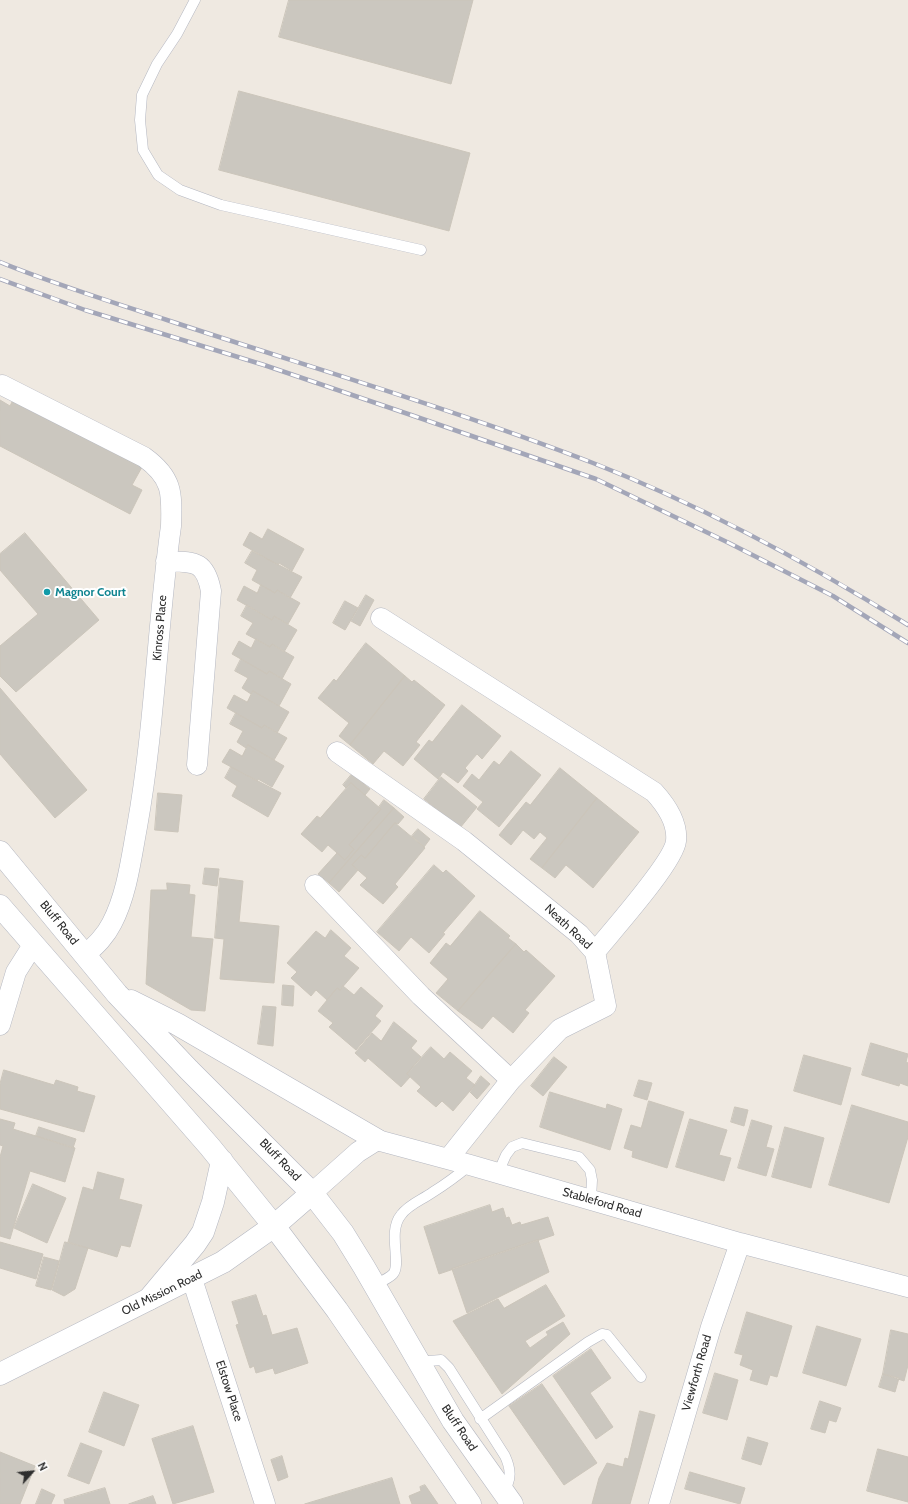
<!DOCTYPE html>
<html>
<head>
<meta charset="utf-8">
<style>
  body { margin:0 }
  #map { position:relative; width:908px; height:1504px; overflow:hidden; background:#efe9e1; font-family:Cabin,sans-serif }
  canvas { display:block }
  .north { position:absolute; left:12px; top:1452px; width:40px; height:40px; -webkit-text-stroke:3px #fff; paint-order:stroke; rotate:63deg; font-size:11px; font-weight:700; line-height:16px; text-align:center; color:#2e2e2e }
  .north::after { content:''; display:block; margin:auto; width:14px; height:18px; background:#2e2e2e; clip-path:polygon(50% 0,100% 100%,50% 72%,0 100%) }
</style>
</head>
<body>
<div id="map">
<canvas width="908" height="1504"></canvas>
<div class="north">N</div>
</div>
<script>
const ctx = document.querySelector('canvas').getContext('2d');
ctx.lineJoin = 'round';
function fillPath(path, color) { ctx.fillStyle = color; ctx.fill(path, 'evenodd'); }
function strokePath(path, color, width, dash) { ctx.strokeStyle = color; ctx.lineWidth = width; ctx.lineCap = dash ? 'butt' : 'round'; ctx.setLineDash(dash || []); ctx.stroke(path); }
function drawText(font, color, halo, rows, align = 'center') {
  ctx.font = font + ' Cabin,sans-serif'; ctx.lineWidth = 4; ctx.setLineDash([]); ctx.textBaseline = 'middle'; ctx.strokeStyle = halo; ctx.fillStyle = color; for (const [text, x, y, turn = 0] of rows) {
    ctx.save(); ctx.translate(x, y); ctx.rotate((+turn || 0) * Math.PI / 180); ctx.textAlign = isNaN(turn) ? turn : align; if (halo) ctx.strokeText(text, 0, 0); ctx.fillText(text, 0, 0); ctx.restore();
  }
}
const building = new Path2D(`
  M289 0H473L451 84 279 37Z
  M239 91 470 153 449 231 219 170Z
  M0 400 10 406 13 400 142 467 132 485 142 490 130 514 0 446Z
  M268 529 304 549 292 571 279 563 278 565 243 545 250 532 262 539Z
  M25 533 99 620 16 692 0 676V646L38 614 0 570V554Z
  M252 551 302 577 290 598 277 590 275 593 252 580 257 570 245 563Z
  M261 585 275 593 277 590 300 603 288 624 274 616 272 620 237 600 244 586 257 593Z
  M366 595 374 600 360 626 351 621Z
  M345 601 358 608 345 630 333 623Z
  M247 605 272 620 274 616 297 630 284 652 272 644 270 647 246 634 253 623 241 616Z
  M256 639 270 647 272 644 294 657 282 679 269 671 267 674 232 654 239 641 251 648Z
  M366 643 405 676 350 745 339 736 349 723 318 698 334 679 336 681Z
  M241 659 267 674 269 671 291 684 279 706 253 691 251 694 242 688 248 678 235 671Z
  M405 676 412 682 414 680 445 705 416 742 420 745 403 766 384 751 373 764 350 745Z
  M0 688 87 790 55 818 0 754Z
  M253 691 289 712 277 733 264 725 262 728 227 708 234 695 247 702Z
  M462 705 501 736 482 759 477 754 465 768 468 771 458 783 443 772 438 779 414 759 429 740 432 742Z
  M236 713 262 728 264 725 287 738 274 760 248 745 246 748 237 742 243 731 230 724Z
  M248 745 284 766 272 787 258 779 257 781 222 762 230 749 242 756Z
  M511 751 541 775 499 827 477 809 483 802 463 786 472 774 479 780 494 761 499 765Z
  M231 767 281 793 268 817 232 796 237 786 225 778Z
  M560 768 597 798 542 868 530 859 547 838 540 832 534 839 523 830 511 845 499 835 526 802 530 805Z
  M352 774 370 789 365 795 351 783 346 788 343 785Z
  M441 777 477 807 460 828 424 799Z
  M351 783 381 809 349 845 354 849 345 860 328 845 322 852 301 834 317 816 320 818Z
  M158 793 182 795 178 832 155 830Z
  M597 798 639 832 593 888 566 865 555 878 542 868Z
  M384 800 394 808 329 883 318 874 337 853 345 860 354 849 349 845 381 809 379 807Z
  M394 808 404 817 398 824 395 823 365 858 361 855 352 865 358 870 339 892 329 883Z
  M395 823 425 848 395 884 398 887 383 904 360 885 367 878 352 865 361 855 365 858Z
  M418 829 430 839 424 847 412 836Z
  M434 865 443 873 446 870 475 896 443 933 445 934 429 953 411 937 399 951 377 932Z
  M205 868 219 869 217 886 203 884Z
  M220 878 243 881 239 922 279 926 274 983 220 979 224 939 215 938Z
  M167 883 190 885 189 894 195 895 191 937 213 939 205 1011 191 1010 146 984 151 890H167Z
  M480 911 510 936 508 938 516 944 458 1011 436 993 448 979 430 963 446 943 450 946Z
  M331 930 351 948 344 956 359 968 340 990 337 988 327 1000 316 990 311 996 291 978 297 972 287 963 316 931 325 938Z
  M516 944 524 952 526 950 555 976 525 1010 529 1013 513 1033 493 1016 482 1029 458 1011Z
  M283 985 294 986 293 1006 282 1005Z
  M343 986 354 995 361 987 383 1006 375 1016 381 1021 356 1050 329 1027 333 1023 318 1011 337 988 340 990Z
  M263 1006 276 1007 273 1046 258 1044Z
  M394 1022 417 1041 411 1048 421 1057 407 1074 410 1077 401 1087 368 1058 365 1062 355 1053 372 1033 381 1041Z
  M871 1043 908 1054 906 1062 908 1063V1086L900 1083 899 1086 862 1075Z
  M431 1047 444 1059 450 1052 472 1071 466 1078 475 1085 453 1111 442 1101 436 1107 417 1091 421 1087 407 1074Z
  M804 1055 851 1068 841 1105 794 1091Z
  M554 1057 567 1067 543 1096 531 1086Z
  M4 1070 54 1085 56 1080 78 1087 77 1091 95 1096 84 1132 0 1109V1084Z
  M481 1076 490 1084 477 1099 470 1092Z
  M639 1080 652 1083 647 1100 634 1096Z
  M550 1092 606 1109 607 1104 622 1109 610 1150 540 1127Z
  M649 1101 684 1112 667 1168 632 1157 633 1151 624 1148 631 1125 641 1128Z
  M852 1105 908 1122V1137L889 1203 829 1185Z
  M735 1107 748 1110 744 1126 731 1122Z
  M0 1119 15 1123 13 1129 75 1148 65 1182 30 1171 10 1239 0 1236V1157L3 1146 0 1145Z
  M690 1119 727 1130 719 1155 731 1158 724 1181 676 1167Z
  M752 1120 772 1126 766 1147 774 1149 766 1176 738 1168Z
  M39 1127 76 1139 73 1148 36 1136Z
  M785 1127 824 1138 811 1188 772 1177Z
  M98 1172 124 1179 119 1199 142 1205 130 1247 121 1245 117 1257 68 1242 83 1187 93 1190Z
  M33 1184 66 1198 47 1243 14 1228Z
  M490 1205 492 1212 503 1208 506 1218 509 1217 512 1225 520 1222 521 1225 548 1217 554 1235 439 1274 424 1227Z
  M538 1240 549 1272 467 1313 452 1269Z
  M0 1242 43 1254 36 1279 0 1268Z
  M65 1242 88 1248 75 1289 64 1296 52 1290Z
  M44 1257 59 1261 51 1290 36 1286Z
  M546 1285 565 1316 525 1341 530 1348 548 1335 546 1332 563 1322 570 1334 502 1394 453 1321 498 1299 504 1308Z
  M256 1295 263 1316 266 1315 272 1335 297 1328 308 1363 275 1374 273 1368 256 1373 254 1366 250 1368 236 1325 239 1324 232 1302Z
  M747 1312 792 1326 777 1377 770 1375 767 1385 750 1380 753 1370 740 1365 743 1355 735 1353Z
  M817 1326 861 1339 846 1386 803 1373Z
  M891 1330 908 1334V1365L904 1381 883 1374Z
  M591 1349 611 1378 590 1393 613 1427 596 1439 553 1376Z
  M715 1373 738 1380 727 1420 703 1413Z
  M883 1374 899 1378 895 1392 879 1387Z
  M542 1384 597 1463 564 1485 509 1406Z
  M104 1392 139 1405 124 1446 89 1432Z
  M820 1401 841 1408 836 1422 829 1420 825 1433 811 1429Z
  M640 1411 655 1415 630 1504H592L599 1478 607 1463 623 1467 625 1458 628 1459Z
  M193 1426 214 1492 173 1504 152 1439Z
  M748 1437 768 1443 761 1465 742 1459Z
  M81 1443 102 1451 89 1484 68 1476Z
  M878 1449 908 1457V1502L867 1491Z
  M0 1452 35 1466 20 1504H0Z
  M282 1456 288 1477 278 1481 271 1460Z
  M690 1472 745 1488 740 1504 685 1489Z
  M392 1478 400 1504H305Z
  M425 1485 438 1504H412L409 1496 421 1491 420 1487Z
  M105 1488 110 1504H65L64 1500Z
  M42 1489 55 1495 51 1504H36Z
  M153 1496 156 1504H129Z`);
const service = new Path2D(`
  M195 0 177 34 157 64 142 95 140 120 143 150 158 175 180 190 221 205 421 250
  M498 1173 506 1155 512 1147 522 1143 579 1157 590 1170 592 1180 591 1199
  M374 1285C380 1282 388 1279 393 1274 402 1264 387 1232 401 1215 409 1204 422 1200 433 1192 446 1184 458 1175 470 1165
  M419 1364 429 1361 441 1360 449 1368 505 1456C511 1469 512 1480 503 1492
  M480 1419 588 1342 602 1334 607 1335 641 1377`);
const minor = new Path2D(`
  M2 385 144 457C173 478 172 493 171 526 157 626 155 727 137 827 131 859 127 894 112 923 105 937 96 945 85 955
  M166 561C194 562 205 560 211 591L197 765
  M381 618 654 792C665 804 678 822 676 841 674 862 611 932 595 952
  M337 752 464 841 579 934 595 952 606 1006 560 1029 511 1080 448 1159
  M315 885 421 996 511 1080
  M0 1025 16 972 33 945
  M312 1193 358 1152 377 1140 470 1165 740 1243 908 1287
  M192 1279 265 1504
  M659 1504 711 1327 740 1243`);
const tertiary = new Path2D(`
  M274 1226 337 1310 470 1504
  M0 1374 223 1262 274 1226 312 1193`);
const secondary = new Path2D(`
  M0 852 117 994 189 1070 312 1193 343 1233 364 1267 453 1421 512 1504
  M0 906 210 1147 274 1226
  M131 1001 177 1024 377 1140
  M149 1299 195 1244 203 1232 213 1202 222 1161`);
const rail = new Path2D(`
  M0 262C54 284 112 302 167 320 309 367 453 409 593 463 703 506 808 563 908 625
  M0 279 85 310 264 365 414 416 596 479 729 543 833 596 908 643`);
const markers = [
  [47,592,4,"#0f9aa8"]
];
const cultureNames = [
  ["Magnor Court",55,592]
];
const streetNames = [
  ["Kinross Place",160,628,-85],
  ["Bluff Road",59,923,51],
  ["Neath Road",568,927,43],
  ["Bluff Road",280,1160,46],
  ["Stableford Road",602,1203,16],
  ["Old Mission Road",162,1293,-26],
  ["Viewforth Road",697,1373,-74],
  ["Elstow Place",229,1391,72],
  ["Bluff Road",459,1428,56]
];
fillPath(building, '#cbc7bf');
strokePath(building, '#cbc5ba', 1);
strokePath(service, '#b4b7c1', 11);
strokePath(minor, '#b4b7c1', 21);
strokePath(tertiary, '#b4b7c1', 23);
strokePath(secondary, '#b4b7c1', 23);
strokePath(service, '#fff', 10);
strokePath(minor, '#fff', 20);
strokePath(tertiary, '#fff', 22);
strokePath(secondary, '#fff', 22);
strokePath(rail, '#a3a6b8', 4.5);
strokePath(rail, '#fff', 3, [9]);
for (const [x, y, r, color] of markers) { const dot = new Path2D(); dot.arc(x, y, r, 0, 2 * Math.PI); ctx.fillStyle = color; ctx.fill(dot); strokePath(dot, '#fff', 1.5); }
drawText('bold 12px', '#0d838f', '#fff', cultureNames, 'left');
drawText('12px', '#2e2e2e', '#fff', streetNames);
</script>
</body>
</html>
